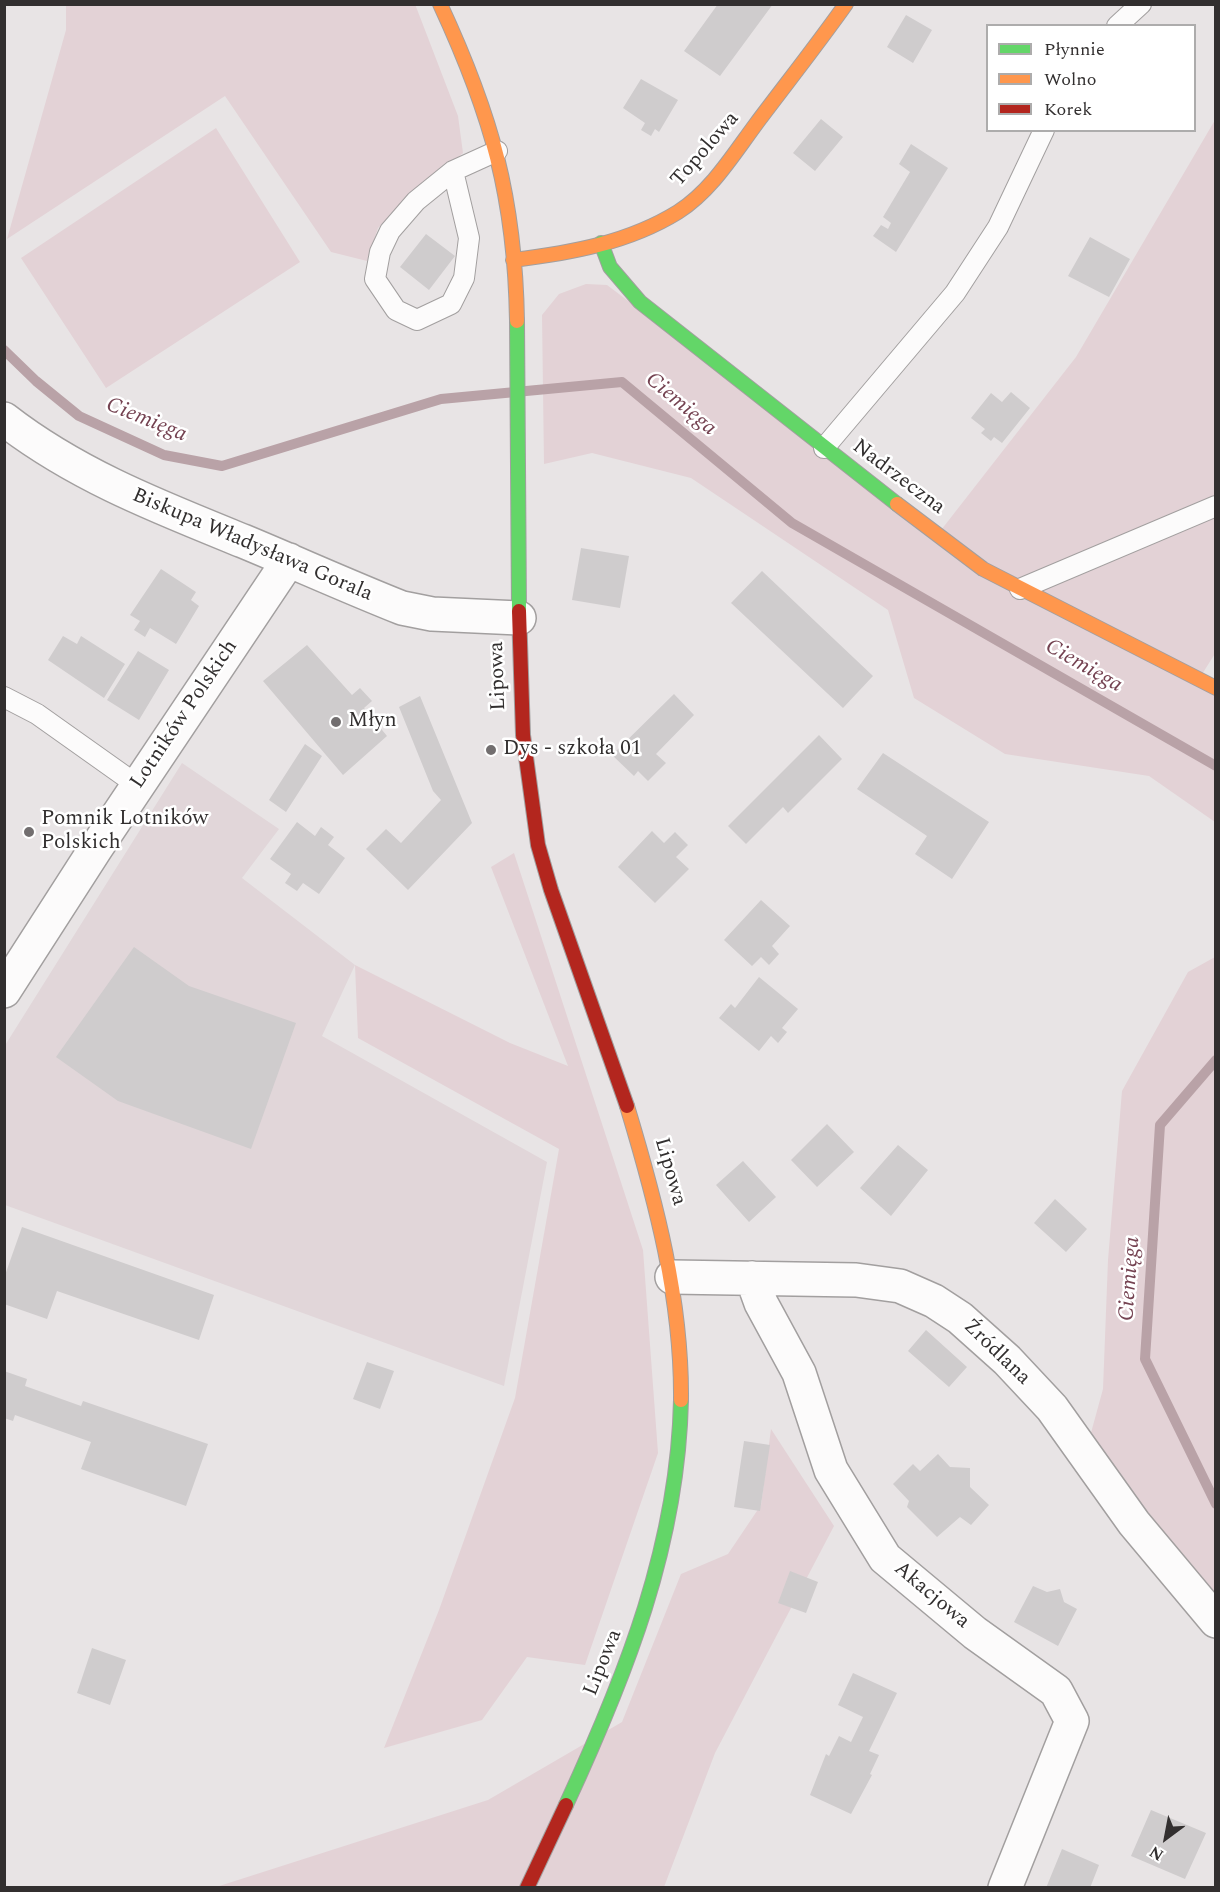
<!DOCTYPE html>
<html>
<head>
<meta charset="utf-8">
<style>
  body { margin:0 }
  #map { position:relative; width:1220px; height:1892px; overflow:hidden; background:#e8e4e5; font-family:Spectral,serif }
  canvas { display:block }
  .frame { position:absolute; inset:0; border:6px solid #322f2f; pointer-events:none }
  .legend { position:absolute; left:986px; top:24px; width:210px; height:108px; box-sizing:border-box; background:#fff; border:2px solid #adacac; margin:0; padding:8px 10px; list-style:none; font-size:18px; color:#322f2f }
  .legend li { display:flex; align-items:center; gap:12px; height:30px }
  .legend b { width:30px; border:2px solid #adacac }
  .north { position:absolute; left:1136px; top:1808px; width:60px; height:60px; -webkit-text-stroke:4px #fff; paint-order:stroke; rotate:212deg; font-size:16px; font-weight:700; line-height:24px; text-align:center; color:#322f2f }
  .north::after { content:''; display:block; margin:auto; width:21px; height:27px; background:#322f2f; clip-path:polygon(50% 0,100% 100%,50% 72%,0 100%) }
</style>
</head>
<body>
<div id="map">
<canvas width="1220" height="1892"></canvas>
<div class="frame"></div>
<ul class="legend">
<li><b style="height:8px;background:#63d668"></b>Płynnie</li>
<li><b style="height:8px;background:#ff974d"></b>Wolno</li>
<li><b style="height:8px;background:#b3261e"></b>Korek</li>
</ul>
<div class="north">N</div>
</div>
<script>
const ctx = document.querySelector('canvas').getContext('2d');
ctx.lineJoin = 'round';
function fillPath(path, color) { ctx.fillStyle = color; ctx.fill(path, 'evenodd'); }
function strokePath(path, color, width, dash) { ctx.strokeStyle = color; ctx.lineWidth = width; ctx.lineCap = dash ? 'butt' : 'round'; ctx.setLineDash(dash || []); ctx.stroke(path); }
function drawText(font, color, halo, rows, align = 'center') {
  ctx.font = font + ' Spectral,serif'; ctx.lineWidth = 5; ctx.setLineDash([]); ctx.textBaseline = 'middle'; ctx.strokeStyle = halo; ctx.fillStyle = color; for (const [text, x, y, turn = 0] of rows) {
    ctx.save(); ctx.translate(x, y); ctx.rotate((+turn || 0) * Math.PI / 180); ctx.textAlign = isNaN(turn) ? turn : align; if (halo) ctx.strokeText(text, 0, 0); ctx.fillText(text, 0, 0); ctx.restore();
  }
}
const built = new Path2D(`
  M182 763 279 829 242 878 355 965 322 1036 547 1162 504 1386 5 1205 4 1047Z`);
const green = new Path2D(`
  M415 4 458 116 463 153 410 198 378 228 367 261 331 252 225 96 7 239 66 30V5Z
  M1215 120 1216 652 1199 679 1215 688V822L1149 776 1005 754 914 698 888 610 691 478 592 453 544 464 542 315 559 294 586 284 607 285 938 534 1076 357Z
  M216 128 300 262 106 388 21 258Z
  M514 853 643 1250 658 1453 585 1665 527 1657 482 1720 384 1748 439 1610 515 1398 559 1149 358 1038 355 965 510 1043 568 1066 491 867Z
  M1215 957V1621L1086 1451 1103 1389 1108 1260 1122 1091 1188 972Z
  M771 1429 834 1526 715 1753 664 1887 213 1888 488 1800 622 1722 681 1574 728 1554 761 1505Z`);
const stream = new Path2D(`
  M4 350 36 381 79 416 164 455 222 466 441 399 622 382 792 523 1216 766
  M1216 1060 1160 1125 1145 1359 1216 1504`);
const building = new Path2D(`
  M718 4H773L720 76 684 51Z
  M906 15 932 30 913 63 887 47Z
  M641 79 678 100 659 132 655 129 651 136 641 130 645 123 623 108Z
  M821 119 843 137 815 171 793 153Z
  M911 144 948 168 896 252 873 236 881 225 888 229 891 223 883 217 910 172 899 164Z
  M426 234 455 256 429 290 400 267Z
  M1090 237 1130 259 1109 297 1068 276Z
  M1011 392 1030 408 1002 443 994 437 991 441 981 433 985 429 971 418 991 393 1002 402Z
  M581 548 629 556 620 608 572 600Z
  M161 569 196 592 191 600 199 606 176 644 150 628 145 637 134 630 140 621 130 615Z
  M762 571 873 676 843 708 731 603Z
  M63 636 77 644 81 636 125 664 104 698 48 660Z
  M307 645 352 695 360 688 372 701 364 708 387 736 343 775 263 681Z
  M138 651 169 670 139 720 107 700Z
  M674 694 694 715 656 754 666 763 648 781 638 771 634 776 612 755Z
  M420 696 472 823 408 890 366 849 386 829 401 843 441 800 433 791 399 707Z
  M819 735 842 759 788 813 783 807 746 844 728 826Z
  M305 744 322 756 286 812 269 800Z
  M883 753 989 822 952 879 915 854 927 836 857 789Z
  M297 822 315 836 321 827 334 837 328 845 345 858 319 894 303 883 297 891 285 883 291 874 270 859Z
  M652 831 664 843 675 832 688 845 676 857 689 869 655 903 618 867Z
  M761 900 790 926 772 946 779 954 769 965 761 957 752 966 724 940Z
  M134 947 189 986 296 1023 251 1149 118 1101 56 1057Z
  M759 977 798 1009 782 1028 787 1032 778 1043 771 1036 759 1051 719 1018 731 1004 735 1008Z
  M827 1124 854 1152 817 1187 791 1160Z
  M898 1145 928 1170 891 1216 860 1188Z
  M743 1161 776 1197 749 1222 716 1185Z
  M1055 1199 1087 1229 1066 1252 1034 1223Z
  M22 1227 214 1295 199 1340 57 1291 47 1319 4 1304V1278Z
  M926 1330 967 1367 949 1387 908 1351Z
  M367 1362 394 1371 380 1409 353 1399Z
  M4 1371 27 1379 25 1386 81 1406 83 1401 208 1444 186 1506 81 1469 91 1442 15 1415 13 1421 4 1418Z
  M744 1441 770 1445 760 1511 734 1507Z
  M938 1454 950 1467 970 1468V1487L989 1505 971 1525 960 1517 937 1537 907 1507 909 1501 893 1484 913 1464 920 1471Z
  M790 1571 818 1582 806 1613 778 1603Z
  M1033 1586 1047 1592 1060 1589 1064 1602 1077 1609 1058 1646 1014 1622Z
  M92 1648 126 1660 110 1705 77 1693Z
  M853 1673 897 1693 869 1751 879 1755 870 1774 872 1775 851 1814 810 1795 826 1754 829 1756 839 1736 851 1742 863 1717 838 1705Z
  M1151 1810 1206 1833 1185 1879 1131 1856Z
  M1062 1849 1099 1865 1090 1888H1046Z`);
const lane = new Path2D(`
  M1117 26 1141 4
  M453 171 469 238 464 278 451 304 417 320 396 310 375 279 380 252 390 231 416 201 453 171 497 151
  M824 448 955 293 998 227 1044 130
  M1020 589 1216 506
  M4 697 37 714 137 785`);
const street = new Path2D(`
  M4 419C76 475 159 507 243 541 296 563 349 587 402 608L432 614 519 618
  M4 991 96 848 289 560
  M672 1277 856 1280 900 1286 934 1301 960 1318 1007 1360 1052 1408 1134 1523 1216 1621
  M752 1278 761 1303 799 1373 831 1470 885 1558 975 1633 1056 1691 1072 1721 1005 1888`);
const fast = new Path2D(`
  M601 243 610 267 640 302 897 504
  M517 321 519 611
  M566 1805C626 1675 678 1545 681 1400`);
const slow = new Path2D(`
  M440 4C492 116 515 198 517 321
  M513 260C570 253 628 243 678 212 711 191 733 155 756 124 786 84 817 45 846 4
  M897 504 983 569 1216 688
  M627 1106C656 1202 682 1300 681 1400`);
const jam = new Path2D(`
  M519 611 523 735 538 845 551 890 627 1106
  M527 1888 566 1805`);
const markers = [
  [336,722,6,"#726e6f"],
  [491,750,6,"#726e6f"],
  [29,832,6,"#726e6f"]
];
const streetNames = [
  ["Topolowa",706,150,-49],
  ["Nadrzeczna",898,478,37],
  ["Biskupa Władysława Gorala",252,546,23],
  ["Lipowa",499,676,-92],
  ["Lotników Polskich",185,715,-56],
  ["Lipowa",669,1172,74],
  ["Źródlana",996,1353,44],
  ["Akacjowa",931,1596,40],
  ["Lipowa",604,1663,-68]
];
const poiNames = [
  ["Młyn",348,722],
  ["Dys - szkoła 01",503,750],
  ["Pomnik Lotników",41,820],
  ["Polskich",41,844]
];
const waterNames = [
  ["Ciemięga",680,405,40],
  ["Ciemięga",146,421,22],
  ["Ciemięga",1083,667,30],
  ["Ciemięga",1131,1279,-86]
];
fillPath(built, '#e1d6d9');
fillPath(green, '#e3d2d6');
strokePath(stream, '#b9a2a7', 10);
fillPath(building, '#cfcccd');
strokePath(lane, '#a29f9f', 22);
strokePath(street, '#a29f9f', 36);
strokePath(fast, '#a29f9f', 16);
strokePath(slow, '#a29f9f', 16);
strokePath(jam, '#a29f9f', 16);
strokePath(lane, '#fcfbfb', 20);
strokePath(street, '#fcfbfb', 33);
strokePath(fast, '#63d668', 14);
strokePath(slow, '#ff974d', 14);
strokePath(jam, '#b3261e', 14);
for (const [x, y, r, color] of markers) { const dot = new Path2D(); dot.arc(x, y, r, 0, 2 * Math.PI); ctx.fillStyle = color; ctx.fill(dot); strokePath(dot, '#fff', 2); }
drawText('21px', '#322f2f', '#fff', streetNames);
drawText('21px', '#322f2f', '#fff', poiNames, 'left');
drawText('italic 22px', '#744251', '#fff', waterNames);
</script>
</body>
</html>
